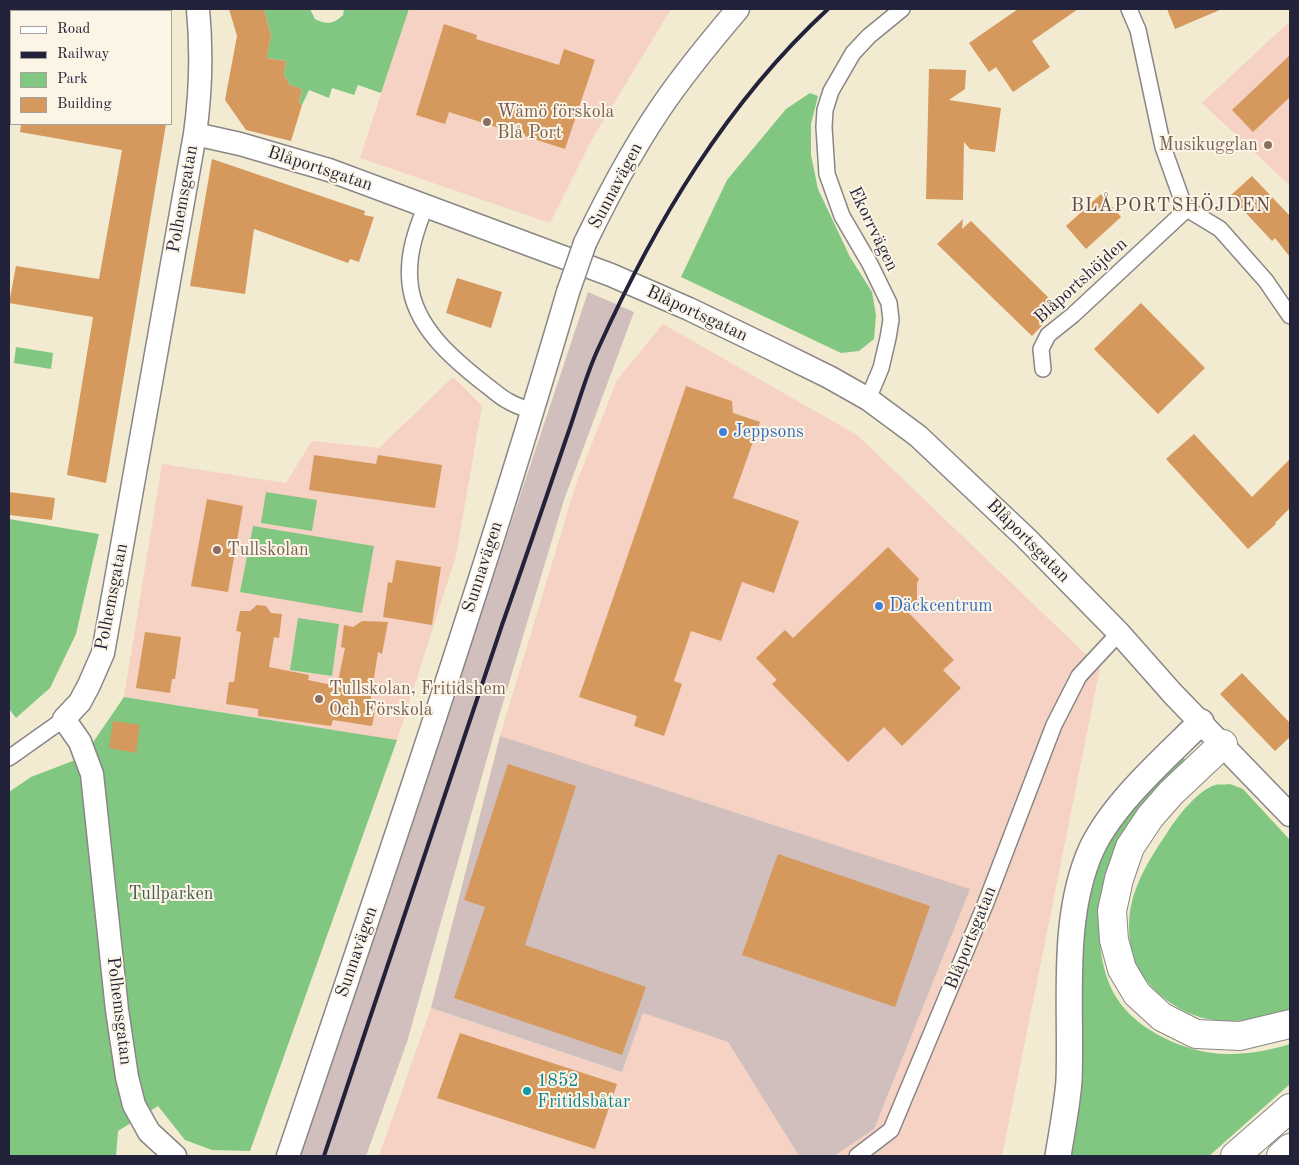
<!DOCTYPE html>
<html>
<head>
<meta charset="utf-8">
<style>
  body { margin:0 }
  #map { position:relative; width:1299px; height:1165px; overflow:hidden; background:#f2ebd1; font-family:"Old Standard TT",serif }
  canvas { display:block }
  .frame { position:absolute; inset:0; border:10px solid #22223b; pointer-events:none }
  .legend { position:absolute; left:10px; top:10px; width:162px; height:115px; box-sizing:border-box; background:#fcf5e5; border:1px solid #a5a1a1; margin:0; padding:6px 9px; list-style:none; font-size:15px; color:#22223b }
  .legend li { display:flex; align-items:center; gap:10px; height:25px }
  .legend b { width:25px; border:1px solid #a5a1a1 }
</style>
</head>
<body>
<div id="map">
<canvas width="1299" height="1165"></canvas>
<div class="frame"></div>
<ul class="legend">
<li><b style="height:6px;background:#fff"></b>Road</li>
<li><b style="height:6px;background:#22223b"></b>Railway</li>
<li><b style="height:14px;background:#81c781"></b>Park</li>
<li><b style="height:14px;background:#d5985d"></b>Building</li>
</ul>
</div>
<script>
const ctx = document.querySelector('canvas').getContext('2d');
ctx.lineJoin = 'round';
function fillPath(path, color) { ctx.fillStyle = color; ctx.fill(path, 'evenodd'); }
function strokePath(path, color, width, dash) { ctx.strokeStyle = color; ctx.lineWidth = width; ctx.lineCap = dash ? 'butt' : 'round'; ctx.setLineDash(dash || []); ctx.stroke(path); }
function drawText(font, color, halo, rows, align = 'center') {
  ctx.font = font + ' "Old Standard TT",serif'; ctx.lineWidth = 4; ctx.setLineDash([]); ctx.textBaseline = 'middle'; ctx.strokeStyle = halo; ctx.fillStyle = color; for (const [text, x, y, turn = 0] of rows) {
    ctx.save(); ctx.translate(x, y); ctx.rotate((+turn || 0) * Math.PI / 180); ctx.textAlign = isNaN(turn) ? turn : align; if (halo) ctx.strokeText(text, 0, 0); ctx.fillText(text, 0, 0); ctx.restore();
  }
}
const built = new Path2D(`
  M409 9H671L591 141 550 223 360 158Z
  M1290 21V186L1202 103Z
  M663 324 857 435 1100 668 1002 1156H834L874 1129 500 736 576 484 617 380Z
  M453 377 482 406 456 556 397 740 124 697 162 464 286 483 312 441 379 448Z
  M431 1008 622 1072 643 1013 728 1042 799 1156H379Z`);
const industrial = new Path2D(`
  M588 292 634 312 564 500 497 723 407 1042 366 1156H300Z
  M500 736 970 889 874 1129 834 1156H799L728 1042 643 1013 622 1072 431 1008Z`);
const green = new Path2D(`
  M17 9H168L169 11H17Z
  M264 9H310L315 19C327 25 334 24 343 15L344 9H409L381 93 358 85 354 95 332 88 329 98 309 90 302 105 299 103 302 89 290 85 284 75 286 61 267 58 271 35Z
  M810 93 818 96 811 124V155L818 189 850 257 872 292 876 315 874 339 859 351 841 353 681 277 727 180 786 109Z
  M16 347 53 353 51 369 14 363Z
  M266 492 317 500 312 531 261 523Z
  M9 519 99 534 76 634 50 688 16 718 9 709Z
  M253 526 374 546 362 613 240 592Z
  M298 618 339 624 332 676 290 670Z
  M124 697 397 740 250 1151 212 1150 185 1140 158 1106 118 1131 116 1156H9V792L31 777 83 757Z
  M1183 758 1189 763 1099 916C1099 943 1101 972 1116 997 1137 1032 1191 1055 1230 1054 1250 1054 1271 1050 1290 1044V1084L1209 1156H1069L1081 915 1104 849 1140 797Z
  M1230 784 1243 789 1290 840V1010C1265 1020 1220 1026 1194 1015 1167 1005 1142 983 1133 956 1130 948 1129 935 1129 926 1129 891 1148 861 1167 833 1176 818 1198 790 1215 785 1219 784 1225 785 1230 784Z`);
const building = new Path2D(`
  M229 9H264L271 35 267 58 286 61 284 75 290 85 302 89 299 103 302 105 291 141 246 130 225 100 237 36Z
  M1018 9H1078L1032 41 1050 67 1013 92 996 67 989 72 969 43Z
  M1167 9H1222L1175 29Z
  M444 24 477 35 476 39 559 65 564 49 595 60 565 149 449 112 445 124 416 115Z
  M1290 55V97L1253 132 1232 110Z
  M929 69 966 70 965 89 949 100 1001 108 995 152 970 149 964 142 963 200 926 199Z
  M21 124H166L106 483 67 475 93 317 9 303 16 266 99 279 122 150 20 132Z
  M212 159 365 211 364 215 374 217 359 262 350 259 348 263 254 229 245 294 190 286Z
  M1252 176 1290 216V257L1275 238 1272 241 1230 196Z
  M1101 194 1121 217 1086 249 1066 226Z
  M963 219 962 229 971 221 1059 308 1032 336 937 244Z
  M457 278 502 292 491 328 446 313Z
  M1141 303 1205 368 1158 414 1094 349Z
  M686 386 732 401 733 413 760 422 733 498 799 521 774 593 742 582 721 641 691 631 674 681 682 684 664 736 634 726 637 716 579 697Z
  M1194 434 1252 497 1290 459V508L1275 523 1276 524 1248 549 1166 459Z
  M314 455 376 464 378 455 442 465 435 508 309 490Z
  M9 492 55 498 52 520 9 515Z
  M207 499 243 506 228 592 191 586Z
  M888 547 919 579 917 583V602L907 611 954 660 943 670 961 688 902 746 884 727 848 762 772 684 777 680 756 658 785 630 793 638Z
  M396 560 441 567 432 625 383 617 388 582 392 583Z
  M257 605 266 606 271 613 282 614 279 638 274 637 269 667 309 675 308 680 337 686 345 648 341 647 344 625 353 627 362 621 388 622 382 654 378 652 370 703 376 704 372 726 333 720 331 726 258 716V709L226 704 229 682H234L241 632 236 631 240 611H250Z
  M145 632 181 637 175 679H172L170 693 136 688Z
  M1242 673 1290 723V737L1275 751 1220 694Z
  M113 721 140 725 136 753 109 748Z
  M508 764 576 786 525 945 646 987 622 1055 454 998 485 907 464 900Z
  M778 854 930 906 895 1007 742 955Z
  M460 1033 617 1084 595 1149 437 1098Z`);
const street = new Path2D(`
  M1129 9 1138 30 1163 147 1182 200 1187 209 1220 229 1266 281 1290 316
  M426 205C416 230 407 255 410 283 414 327 454 360 486 385 493 390 500 397 508 401 516 406 525 408 533 412
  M1043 369 1041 349 1048 335 1073 315 1187 209
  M868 399 881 368 888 338 891 320 889 303 870 264 842 216 827 174 824 127 825 110 831 91 853 53 869 36 902 9
  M9 758 64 719
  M857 1156 891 1130 985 905 1054 725 1079 676 1119 633`);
const secondary = new Path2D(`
  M195 134 240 144 329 170 611 275 689 309 770 348 829 377 868 399 918 436 1026 538 1119 633 1173 694 1290 815
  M585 243C610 191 637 140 671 93 692 64 715 36 738 9
  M175 1156 149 1132 134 1105 127 1077 117 1010 92 774 80 742 64 719 80 702 89 685 103 653 195 134C201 91 202 52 198 9
  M288 1156C385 869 483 582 568 292`);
const primary = new Path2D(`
  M1058 1156C1062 1131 1067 1106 1069 1081 1072 1006 1060 918 1092 848 1114 802 1165 758 1201 722`);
const highway = new Path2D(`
  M1223 744 1171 793 1150 817 1130 847 1119 879 1112 911 1114 940 1122 969 1137 994 1162 1017 1196 1034 1240 1036 1290 1024
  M1235 1156 1290 1108
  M1281 1156 1290 1148`);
const rail = new Path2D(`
  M324 1156C383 979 441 802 502 625 524 563 545 501 566 439 577 409 585 377 598 349 655 223 726 103 828 9`);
const secondaryBridge = new Path2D(`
  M568 292 585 243`);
const markers = [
  [487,122,5,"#8d6e63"],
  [1268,145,5,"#8d6e63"],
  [723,432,5,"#3f7fe0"],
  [217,550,5,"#8d6e63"],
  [879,606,5,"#3f7fe0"],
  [319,699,5,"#8d6e63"],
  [527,1091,5,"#0f9aa8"]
];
const educationNames = [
  ["Wämö förskola",497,112],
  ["Blå Port",497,133],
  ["Musikugglan",1258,145,"right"],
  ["Tullskolan",227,550],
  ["Tullskolan, Fritidshem",329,689],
  ["Och Förskola",329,710]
];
const streetNames = [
  ["Blåportsgatan",320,169,18],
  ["Sunnavägen",616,186,-62],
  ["Polhemsgatan",183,199,-80],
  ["Ekorrvägen",873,229,64],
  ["Blåportshöjden",1081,281,-42],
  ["Blåportsgatan",697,314,25],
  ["Blåportsgatan",1028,541,45],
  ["Sunnavägen",483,567,-72],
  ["Polhemsgatan",112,597,-79],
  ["Blåportsgatan",971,938,-68],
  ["Sunnavägen",357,952,-71],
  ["Polhemsgatan",119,1011,83]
];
const shopNames = [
  ["Jeppsons",733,432],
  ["Däckcentrum",889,606]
];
const parkNames = [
  ["Tullparken",171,894]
];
const cultureNames = [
  ["1852",537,1081],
  ["Fritidsbåtar",537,1102]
];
const neighbourhoodNames = [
  ["BLÅPORTSHÖJDEN",1171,206]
];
fillPath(built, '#f5d2c3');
fillPath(industrial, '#d1bfbd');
fillPath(green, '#81c781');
fillPath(building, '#d5985d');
strokePath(street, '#8a8686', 18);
strokePath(secondary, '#8a8686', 25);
strokePath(primary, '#8a8686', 28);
strokePath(highway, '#8a8686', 30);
strokePath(street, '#fff', 15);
strokePath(secondary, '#fff', 22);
strokePath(primary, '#fff', 25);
strokePath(highway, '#fff', 28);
strokePath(rail, '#22223b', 4);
strokePath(secondaryBridge, '#8a8686', 25, []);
strokePath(secondaryBridge, '#fff', 22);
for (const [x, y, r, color] of markers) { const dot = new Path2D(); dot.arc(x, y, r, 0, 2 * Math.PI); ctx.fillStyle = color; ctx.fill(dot); strokePath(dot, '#fcf5e5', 2); }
drawText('18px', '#785e54', '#fcf5e5', educationNames, 'left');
drawText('18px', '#22223b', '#fcf5e5', streetNames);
drawText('18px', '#366cbe', '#fcf5e5', shopNames, 'left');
drawText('18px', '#435c54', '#fcf5e5', parkNames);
drawText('18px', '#0d838f', '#fcf5e5', cultureNames, 'left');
ctx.letterSpacing = '1px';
drawText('19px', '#614b47', '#fcf5e5', neighbourhoodNames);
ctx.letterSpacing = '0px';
</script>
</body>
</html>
